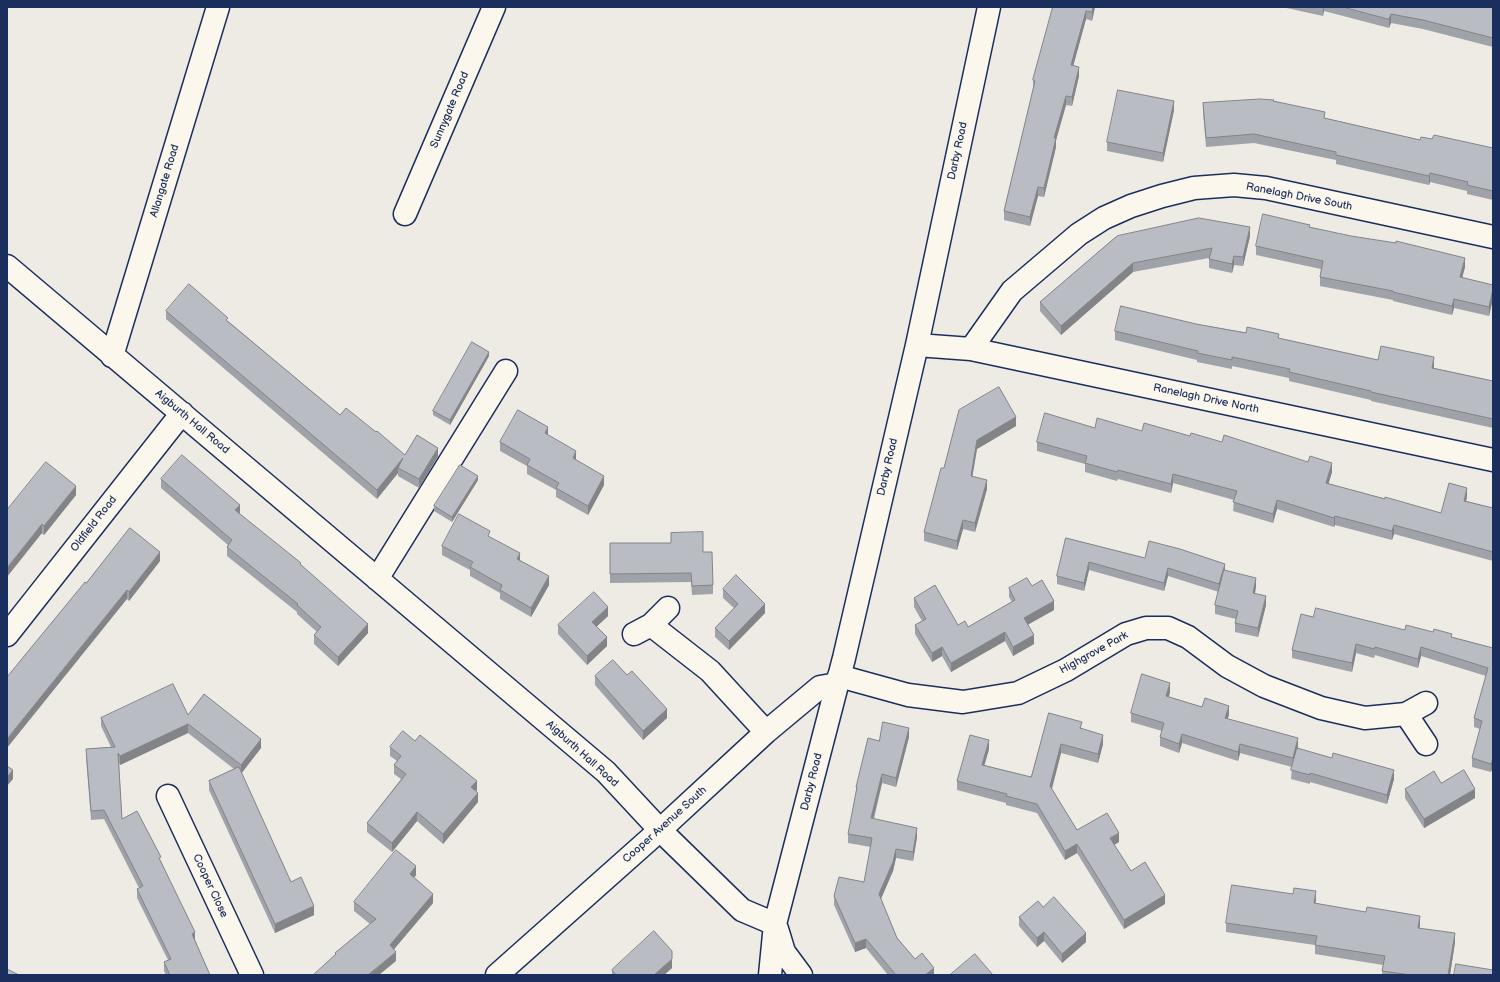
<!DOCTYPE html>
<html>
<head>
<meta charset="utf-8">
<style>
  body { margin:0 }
  #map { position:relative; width:1500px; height:982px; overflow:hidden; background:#eeebe4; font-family:"Balsamiq Sans",sans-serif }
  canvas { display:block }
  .frame { position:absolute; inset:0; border:8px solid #1b2f5e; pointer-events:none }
</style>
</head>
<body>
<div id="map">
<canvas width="1500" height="982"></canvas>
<div class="frame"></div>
</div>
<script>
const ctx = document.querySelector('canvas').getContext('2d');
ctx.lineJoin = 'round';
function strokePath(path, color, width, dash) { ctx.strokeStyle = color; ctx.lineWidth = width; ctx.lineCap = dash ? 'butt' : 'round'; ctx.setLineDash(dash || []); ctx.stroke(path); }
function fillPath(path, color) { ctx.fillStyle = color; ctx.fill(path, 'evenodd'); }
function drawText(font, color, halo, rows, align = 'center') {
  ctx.font = font + ' "Balsamiq Sans",sans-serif'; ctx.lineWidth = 3; ctx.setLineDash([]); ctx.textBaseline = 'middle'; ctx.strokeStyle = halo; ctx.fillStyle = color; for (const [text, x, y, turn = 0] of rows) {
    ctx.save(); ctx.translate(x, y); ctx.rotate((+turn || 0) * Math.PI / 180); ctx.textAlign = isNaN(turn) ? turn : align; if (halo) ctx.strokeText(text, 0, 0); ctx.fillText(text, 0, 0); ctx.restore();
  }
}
const street = new Path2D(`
  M405 214 494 7
  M7 266 606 772 660 830 742 910 775 924
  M917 345 971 349 1493 460
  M971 349 1012 291 1079 234 1104 218 1131 206 1162 196 1194 188 1234 185 1266 188 1493 237
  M112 356 218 7
  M377 579 506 371
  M651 625 710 671 766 732
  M634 634 651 625 668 608
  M7 635 182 413
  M839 676 908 695 963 702 1018 693 1066 670 1126 634 1146 628H1168L1188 637 1227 666 1264 686 1321 708 1365 718 1406 714 1426 703
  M1406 714 1426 744
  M168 796 252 975
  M777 929 784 952 801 975
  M497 975 660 830 766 732 820 687 837 684
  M770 975 775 924 844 658 917 345 989 7`);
const wall = new Path2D(`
  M1052 7H1095L1092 21 1086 19 1073 66 1079 76 1072 106 1066 105 1056 140V147L1044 197 1038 196 1030 226 1004 220V211L1033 89V80L1052 11Z
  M1282 7H1493V47L1423 29 1391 23 1389 28 1324 11 1323 16Z
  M1274 101 1325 118 1420 140 1432 139 1493 148V200L1467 194V191L1430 182 1429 185 1336 164V160L1254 143 1206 147 1203 112V103Z
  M1174 110 1163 162 1107 151V142Z
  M1310 227 1465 267 1462 278 1493 285V298L1489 316 1454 308 1452 315 1393 301V300L1320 286V277L1321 269 1256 255V246Z
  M1117 236H1250L1243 266 1234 265 1232 273 1209 268V258L1133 272 1061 335 1040 311V302Z
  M166 311 228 321 340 415 405 455 438 456 419 488 398 476V473L377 499 166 319Z
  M1196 324 1279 338 1378 360 1434 366V368L1493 381V428L1371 401V400L1289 381V378L1232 366V369L1197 362V360L1115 340V331Z
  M489 356 450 425 433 415V411Z
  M959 410 1016 426 977 449 972 476 987 489 975 532 963 529 957 550 924 541V532L944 468Z
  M1095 428 1142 431 1190 436 1332 472 1328 484 1441 513 1467 497 1466 501 1493 508V561L1394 534 1392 540 1335 525 1334 527 1277 509 1273 523 1233 511 1234 500 1173 483 1171 493 1118 479 1117 481 1085 472V464L1037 451V442Z
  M548 435 604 485 588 515 556 497V490L527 474V466L500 451V442Z
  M161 479 240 514 301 565 368 633 338 666 314 644V635L317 632 297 614V612L227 556V547L228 545 161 488Z
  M478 480 452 522 434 511V506Z
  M76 495 44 535 7 510Z
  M671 533 703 552 713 585V594L692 595 691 582 610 583V543H671Z
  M490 537 520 560 549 585 531 617 500 599V593L470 576V570L442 555V546Z
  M1066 538 1145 558 1225 570 1256 587 1255 593 1266 605 1258 637 1235 632V623L1236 619 1215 614V605L1219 592 1168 576 1164 591 1089 570 1084 591 1057 584V576Z
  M160 561 129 601 127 599 86 583Z
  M1032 586 1054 610 1028 624 1034 644 1013 656 1005 641 951 672 942 656 932 662 915 634V625L922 621 914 607V598L958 625 968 627 1012 602 1009 597V588Z
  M723 589 765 613 729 650 715 637V628L734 608 723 598Z
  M608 616 597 626 607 646 587 665 558 634V625Z
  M1313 617 1452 637 1493 648 1491 772 1472 767V758L1480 729 1474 727V718L1486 676 1421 656 1418 668 1375 655 1374 658 1356 653 1352 672 1292 658V650Z
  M627 675 667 718 643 740 595 685V676Z
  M1170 692 1169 697 1202 707 1229 715 1227 719 1298 747V749L1394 779 1387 804 1310 782V784L1291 779 1292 767 1240 753 1238 761 1182 743 1179 753 1160 746V737L1162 731 1131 722V713Z
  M1049 713 1082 728 1103 744 1098 763 1061 753 1052 789 1077 830 1119 842 1114 845 1131 871 1165 904 1124 929 1077 853 1065 860 1037 813 1006 805V803L957 790V781L989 749 984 765 1031 777Z
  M188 715 261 748 241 773 291 882 314 915 275 933 209 790V781L234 769 188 733 120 765 119 763 122 819 161 861 210 975H166L164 971V962L168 960 137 898V889L139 888 104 819 91 820 86 757V749L111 747 101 726V718Z
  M909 737 896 787 882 783 874 819 917 837 913 861 896 858 893 871 881 899 897 938 915 959 934 975H888L866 948 855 952 834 905V896L864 882 871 847 848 843V834L856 795V787L879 741Z
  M390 747 477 790 476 791 478 802 443 844 417 821 392 852 367 832V823L401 779 394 774V765L397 761 390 756Z
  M1441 783 1475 798 1424 828 1405 798V789Z
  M416 875 414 878 433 903 394 949 396 961 335 955V953L370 924 354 911V902Z
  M1316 900 1315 903 1420 925 1419 928 1455 942 1450 975H1382L1383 965 1315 954V945L1226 932V923Z
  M1043 907 1086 942 1062 963 1044 941 1037 947 1019 926V917Z
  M672 968 664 975H612V970Z`);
const shadedWall = new Path2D(`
  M1093 7H1095L1092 21V12Z
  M1323 7H1324V11L1323 16Z
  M1086 11V19L1071 74V65Z
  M1391 14V23L1389 28V19Z
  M1079 67V76L1072 106V97Z
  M1066 96V105L1056 140V147L1044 197V188L1054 138Z
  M1174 101V110L1163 162V153Z
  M1430 173V182L1429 185V176Z
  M1038 187V196L1030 226V217Z
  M1250 227V236L1243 266V257Z
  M1234 256V265L1232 273V264Z
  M1465 258V267L1460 286V277Z
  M1133 263V272L1061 335V326Z
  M1493 289V298L1489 316V307Z
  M1454 299V308L1452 315V306Z
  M489 352V356L450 425V420Z
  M1434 357V366L1432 377V368Z
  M1016 417V426L977 449 971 485V476L977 440Z
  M548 427V436L545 433Z
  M438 448V456L419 488V479Z
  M576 451V460L573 458Z
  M403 458 398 468V473L377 499V490Z
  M1332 463V472L1326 492V483Z
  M1173 474V483L1171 493V484Z
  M478 476V480L452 522V517Z
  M604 476V485L588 515V506Z
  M987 480V489L975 532V523Z
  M76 486V495L44 535V526Z
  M1467 488V497L1464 510V501Z
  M1277 500V509L1273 523V514Z
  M240 505V514L235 510Z
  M1335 516V525L1334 527V518Z
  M963 520V529L957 550V541Z
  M42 524V533L7 577V568Z
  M1394 525V534L1392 540V531Z
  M160 552V561L129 601V592Z
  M520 553V562L517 559Z
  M1089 562V570L1084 591V583Z
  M1225 564V572L1219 592V584Z
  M1168 568V576L1164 591V583Z
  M549 576V585L531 617V608Z
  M1256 578V587L1253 602V593Z
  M127 590V599L7 748V739Z
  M1266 596V605L1258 637V628Z
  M1054 601V610L1024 627V618Z
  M765 604V613L729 650V641Z
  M608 607V616L592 631V622Z
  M368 624V633L338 666V657Z
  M1005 632V641L951 672V663Z
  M1034 635V644L1013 656V647Z
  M607 637V646L587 665V656Z
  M1356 644V653L1352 672V663Z
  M942 647V656L932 662V653Z
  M1421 647V656L1418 668V659Z
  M1170 683V692L1166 705V696Z
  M1229 706V715L1225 727V718Z
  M667 709V718L643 740V731Z
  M188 724V733L120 765V756Z
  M909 728V737L896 787V778Z
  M1182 734V743L1179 753V744Z
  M1103 735V744L1098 763V754Z
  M1298 738V747L1293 767V758Z
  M261 739V748L241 774V765Z
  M989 740V749L982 774V765Z
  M1061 744V753L1050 795V786Z
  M1240 744V753L1238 761V752Z
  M1493 758V767L1491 772V764Z
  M13 770V779L7 786V777Z
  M1394 770V779L1387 804V795Z
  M882 774V783L871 827V818Z
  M477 781V790L471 796V787Z
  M1475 789V798L1424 828V819Z
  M478 793V802L443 844V834Z
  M417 812V821L392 852V843Z
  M917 828V837L913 861V852Z
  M1119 833V842L1110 847V838Z
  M1077 844V853L1065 860V851Z
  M896 849V858L893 871 879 903V894Z
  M416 866V875L410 883V874Z
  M1316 891V900L1314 912V903Z
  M433 894V903L390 954V945Z
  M1165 895V904L1124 929V920Z
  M314 906V915L275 933V924Z
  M1420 916V925L1418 937V928Z
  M195 932V941L192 934Z
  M1044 932V941L1037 947V938Z
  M1086 933V942L1062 963V954Z
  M1455 933V942L1450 975H1448Z
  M866 939V948L855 952V943Z
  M396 952V961L379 975H368Z
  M672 959V968L664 975H654Z
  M934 968V975H925Z`);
const building = new Path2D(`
  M1053 7H1093L1092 12 1086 11 1071 65 1079 67 1072 97 1066 96 1054 138H1056L1044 188 1038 187 1030 217 1004 211 1035 81 1033 80Z
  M1343 7H1493V38L1423 20 1391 14 1389 19Z
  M1118 90 1174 101 1163 153 1107 142Z
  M1260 99 1274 100 1273 101 1325 112 1324 118 1420 140 1421 137 1432 139 1434 135 1493 148V191L1467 185 1468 182 1430 173 1429 176 1336 155V152L1254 134 1206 138 1203 103Z
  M1263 214 1310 225 1309 227 1351 236 1396 243V241L1465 258 1460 277 1493 285V289L1489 307 1454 299 1452 306 1393 292V291L1320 277 1323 261 1256 246Z
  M1199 218 1250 227 1243 257 1234 256 1232 264 1209 259 1212 248 1133 263 1061 326 1040 302 1117 236Z
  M189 284 228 318 226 320 340 415 346 408 376 432 377 431 405 455 417 435 438 448 419 479 398 468 403 458 377 490 166 311Z
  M1121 306 1196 324 1246 333 1247 327 1279 334 1278 338 1378 360 1381 346 1434 357 1432 368 1493 381V419L1371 392V391L1289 372 1290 369 1232 357V360L1197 353 1198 351 1115 331Z
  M472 342 489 352 450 420 433 411Z
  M999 387 1016 417 977 440 971 476 987 480 975 523 963 520 957 541 924 532 941 468H944L959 410Z
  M518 410 548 427 545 433 576 451 573 458 604 476 588 506 556 488 559 483 527 465 530 459 500 442Z
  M1045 413 1095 428 1097 418 1142 431 1144 423 1190 436 1191 433 1222 442 1224 435 1308 462 1310 456 1332 463 1326 483 1385 499V497L1441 513 1449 483 1467 488 1464 501 1493 508V552L1394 525 1392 531 1335 516 1334 518 1277 500 1273 514 1233 502 1237 491 1173 474 1171 484 1118 470 1117 472 1085 463 1087 456 1037 442Z
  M182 455 240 505 235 510 301 563 300 564 368 624 338 657 314 635 321 627 297 605 298 604 227 547 232 540 161 479Z
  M46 462 76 486 44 526 42 524 7 568V510Z
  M460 465 478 476 452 517 434 506Z
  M459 514 490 531 488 536 520 553 517 559 549 576 531 608 500 590 502 585 470 567 473 562 442 546Z
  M130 528 160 552 129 592 127 590 7 739V677L85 582 86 583Z
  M703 532V552H712L713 585 692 586 691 573 610 574V543H671V533Z
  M1066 538 1145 558 1149 541 1180 549 1225 564 1219 584 1168 568 1164 583 1089 562 1084 583 1057 576Z
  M1224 570 1256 578 1253 593 1266 596 1258 628 1235 623 1238 611 1215 605Z
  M736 575 765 604 729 641 715 628 738 604 723 589Z
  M1027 578 1032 586 1042 580 1054 601 1024 618 1034 635 1013 647 1005 632 951 663 942 647 932 653 915 625 926 619 914 598 935 585 958 625 965 621 968 627 1015 600 1009 588Z
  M594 592 608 607 592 622 607 637 587 656 558 625Z
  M1316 608 1405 630 1406 625 1433 632 1434 629 1452 634 1451 637 1493 648V758L1491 764 1472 758 1482 721 1474 718 1488 668 1421 647 1418 659 1375 647 1374 649 1356 644 1352 663 1292 650 1301 614 1313 617Z
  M613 660 627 675 632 671 667 709 643 731 595 676Z
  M1142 674 1170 683 1166 696 1202 707 1205 698 1229 706 1225 718 1298 738 1293 758 1240 744 1238 752 1182 734 1179 744 1160 737 1164 723 1131 713Z
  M173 684 188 715 204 694 261 739 241 765 188 724 120 756 118 753 122 819 137 811 161 857 159 858 195 932 192 934 210 975H170L164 962 171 959 137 889 143 886 104 810 91 811 86 749 115 747 101 718Z
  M1049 713 1082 722 1080 728 1103 735 1098 754 1061 744 1050 786 1077 830 1107 813 1119 833 1110 838 1131 871 1145 862 1165 895 1124 920 1077 844 1065 851 1037 804 1006 796 1007 794 957 781 970 735 989 740 982 765 1031 777Z
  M883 722 909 728 896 778 882 774 871 818 917 828 913 852 896 849 893 862 879 894 897 938 915 959 922 953 934 968 925 975H896L866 939 855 943 834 896 839 877 864 882 872 838 848 834 857 787H856L868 738 879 741Z
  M403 731 415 741 420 735 477 781 471 787 478 793 443 834 417 812 392 843 367 823 406 774 394 765 401 756 390 747Z
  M1297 748 1332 758 1333 753 1394 770 1387 795 1310 773V775L1291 770Z
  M7 766 13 770 7 777Z
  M239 767 291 882 301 877 314 906 275 924 209 781Z
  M1464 770 1475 789 1424 819 1405 789 1434 771 1441 783Z
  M396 850 416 866 410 874 433 894 390 945 396 952 368 975H313L336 954 335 953 376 919 354 902Z
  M1232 885 1293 894 1294 888 1316 891 1314 903 1366 912 1367 907 1420 916 1418 928 1455 933 1448 975H1411L1382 971 1385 956 1315 945 1317 936 1226 923Z
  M1054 897 1086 933 1062 954 1044 932 1037 938 1019 917 1038 901 1043 907Z
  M654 931 672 951V959L654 975H616L612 970Z
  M975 954 993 975H950Z
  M1456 964 1493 970V975H1454Z
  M7 969 19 975H7Z`);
const streetNames = [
  ["Sunnygate Road",450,110,-67],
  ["Darby Road",958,151,-78],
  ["Allangate Road",165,181,-73],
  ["Ranelagh Drive South",1299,197,11],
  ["Ranelagh Drive North",1206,399,12],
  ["Aigburth Hall Road",192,422,40],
  ["Darby Road",888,467,-77],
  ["Oldfield Road",94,524,-52],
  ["Highgrove Park",1094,653,-29],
  ["Aigburth Hall Road",582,754,42],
  ["Darby Road",812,782,-76],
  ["Cooper Avenue South",665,825,-42],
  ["Cooper Close",210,886,65]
];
strokePath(street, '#1b2f5e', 25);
strokePath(street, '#fbf7ec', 22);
fillPath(wall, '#9fa2a8');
fillPath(shadedWall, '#828488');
fillPath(building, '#b9bcc3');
strokePath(building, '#828488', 1);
drawText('11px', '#1b2f5e', '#fbf7ec', streetNames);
</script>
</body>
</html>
